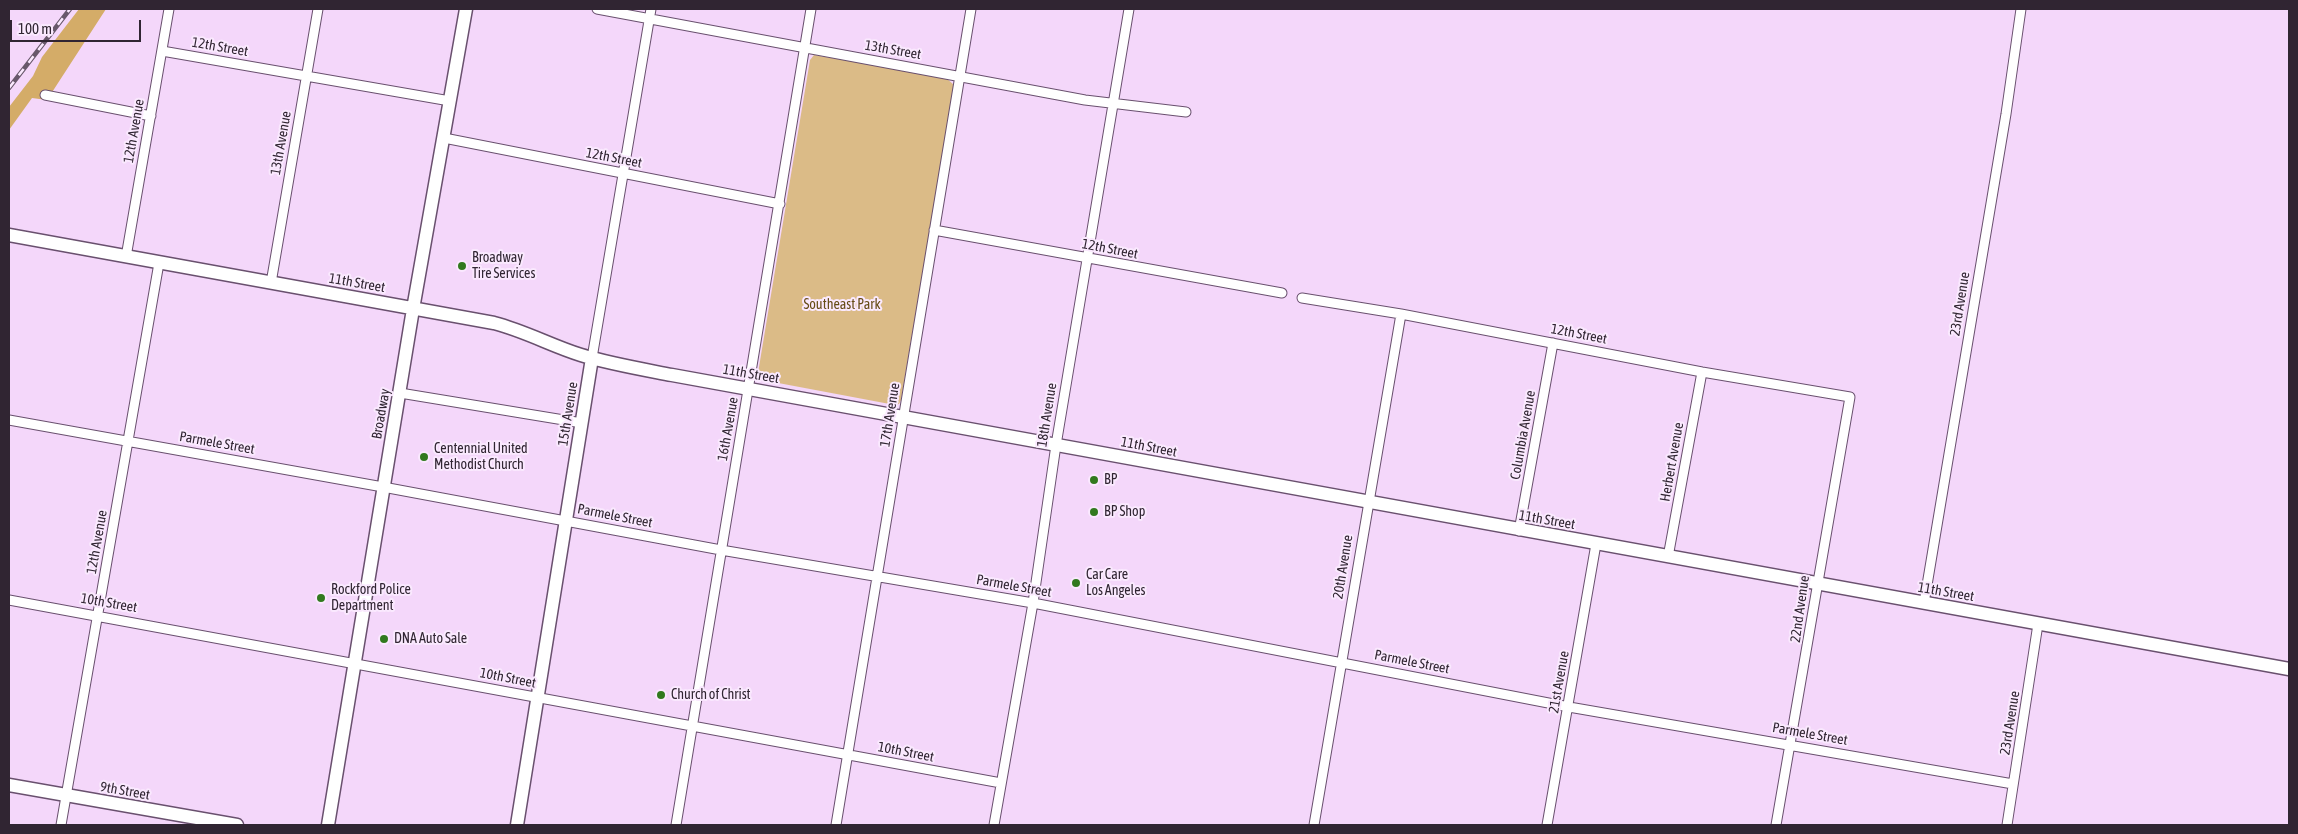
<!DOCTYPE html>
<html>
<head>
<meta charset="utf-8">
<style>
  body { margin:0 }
  #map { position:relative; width:2298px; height:834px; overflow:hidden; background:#f4d7fa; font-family:"Asap Condensed",sans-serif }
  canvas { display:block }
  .frame { position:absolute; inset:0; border:10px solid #302532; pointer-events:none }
  .scale { position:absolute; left:10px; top:20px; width:131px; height:22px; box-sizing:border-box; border:2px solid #302532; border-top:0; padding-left:6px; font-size:15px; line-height:18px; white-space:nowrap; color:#302532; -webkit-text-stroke:4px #fae9fe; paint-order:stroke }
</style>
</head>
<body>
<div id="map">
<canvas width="2298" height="834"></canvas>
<div class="frame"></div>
<div class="scale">100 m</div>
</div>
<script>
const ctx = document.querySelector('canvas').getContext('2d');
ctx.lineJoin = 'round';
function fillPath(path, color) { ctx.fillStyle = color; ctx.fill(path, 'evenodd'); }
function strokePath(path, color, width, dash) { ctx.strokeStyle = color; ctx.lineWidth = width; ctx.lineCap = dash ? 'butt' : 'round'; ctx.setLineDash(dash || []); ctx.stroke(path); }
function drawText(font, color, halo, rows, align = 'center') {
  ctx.font = font + ' "Asap Condensed",sans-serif'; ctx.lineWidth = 4; ctx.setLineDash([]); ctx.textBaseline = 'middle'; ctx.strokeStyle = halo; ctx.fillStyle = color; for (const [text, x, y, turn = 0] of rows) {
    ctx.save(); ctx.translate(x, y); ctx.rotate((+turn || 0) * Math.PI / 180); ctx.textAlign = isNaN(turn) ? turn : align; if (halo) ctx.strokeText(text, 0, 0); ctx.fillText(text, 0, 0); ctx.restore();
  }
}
const green = new Path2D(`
  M814 55 945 77 954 85 901 400 899 404 895 405 757 379 810 60Z`);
const forest = new Path2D(`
  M79 9H106L47 100 32 98 9 130V107L33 76 42 57Z`);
const street = new Path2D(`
  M597 9 1085 100 1186 112
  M162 51 450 101
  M45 95 151 116
  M444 138 780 204
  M934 230 1282 293
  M126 257 169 9
  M271 283 318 9
  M1302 298 1401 314 1702 372 1850 397 1776 825
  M592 358 651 9
  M400 393 582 423
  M9 420 383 487 721 550 1033 603 1569 707 2013 784
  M1519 531 1553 343
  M1668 557 1702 372
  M9 600 1001 783
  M1924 603 2006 114 2021 9
  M61 825 159 263
  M676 825 811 9
  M836 825 971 9
  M994 825 1033 603 1056 445 1129 9
  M1314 825 1401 314
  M1547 825 1596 544
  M2007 825 2038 624`);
const secondary = new Path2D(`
  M9 235 494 323C525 331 552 346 581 355 611 364 641 369 672 375L2289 669
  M9 785 237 825
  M328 825 413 309 466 9
  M517 825 592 358`);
const rail = new Path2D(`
  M9 88 70 9`);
const markers = [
  [462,266,5,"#31791e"],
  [424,457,5,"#31791e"],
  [1094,480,5,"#31791e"],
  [1094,512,5,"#31791e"],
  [1076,583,5,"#31791e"],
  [321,598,5,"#31791e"],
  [384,639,5,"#31791e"],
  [661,695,5,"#31791e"]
];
const streetNames = [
  ["12th Street",220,47,10],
  ["13th Street",893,50,10],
  ["12th Avenue",134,131,-80],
  ["13th Avenue",281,143,-80],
  ["12th Street",614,158,11],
  ["12th Street",1110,249,11],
  ["11th Street",357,283,10],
  ["23rd Avenue",1960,304,-81],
  ["12th Street",1579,334,11],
  ["11th Street",751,374,10],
  ["Broadway",381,414,-80],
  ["15th Avenue",568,414,-81],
  ["17th Avenue",890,415,-81],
  ["18th Avenue",1047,415,-81],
  ["16th Avenue",728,429,-80],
  ["Columbia Avenue",1523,435,-80],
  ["Parmele Street",217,443,10],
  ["11th Street",1149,447,11],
  ["Herbert Avenue",1672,462,-80],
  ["Parmele Street",615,516,11],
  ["11th Street",1547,520,10],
  ["12th Avenue",97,542,-80],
  ["20th Avenue",1343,567,-81],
  ["Parmele Street",1014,586,10],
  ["11th Street",1946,592,10],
  ["10th Street",109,603,10],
  ["22nd Avenue",1800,609,-82],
  ["Parmele Street",1412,662,11],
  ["10th Street",508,678,11],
  ["21st Avenue",1559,682,-80],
  ["23rd Avenue",2010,723,-81],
  ["Parmele Street",1810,734,10],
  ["10th Street",906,752,11],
  ["9th Street",125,791,10]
];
const poiNames = [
  ["Broadway",472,258],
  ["Tire Services",472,274],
  ["Centennial United",434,449],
  ["Methodist Church",434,465],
  ["BP",1104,480],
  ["BP Shop",1104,512],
  ["Car Care",1086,575],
  ["Los Angeles",1086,591],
  ["Rockford Police",331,590],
  ["Department",331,606],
  ["DNA Auto Sale",394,639],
  ["Church of Christ",671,695]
];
const parkNames = [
  ["Southeast Park",842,305]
];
fillPath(green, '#dbbb87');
fillPath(forest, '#d4ac68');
strokePath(street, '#69506e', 11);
strokePath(secondary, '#69506e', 15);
strokePath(street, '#fff', 9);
strokePath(secondary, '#fff', 12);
strokePath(rail, '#68586b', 4.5);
strokePath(rail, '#fae9fe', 2.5, [8]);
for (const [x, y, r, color] of markers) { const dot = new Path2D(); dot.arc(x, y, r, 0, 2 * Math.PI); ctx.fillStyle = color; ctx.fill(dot); strokePath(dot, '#fae9fe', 2); }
drawText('14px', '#302532', '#fae9fe', streetNames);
drawText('14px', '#302532', '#fae9fe', poiNames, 'left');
drawText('14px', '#664b16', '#fae9fe', parkNames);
</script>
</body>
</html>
